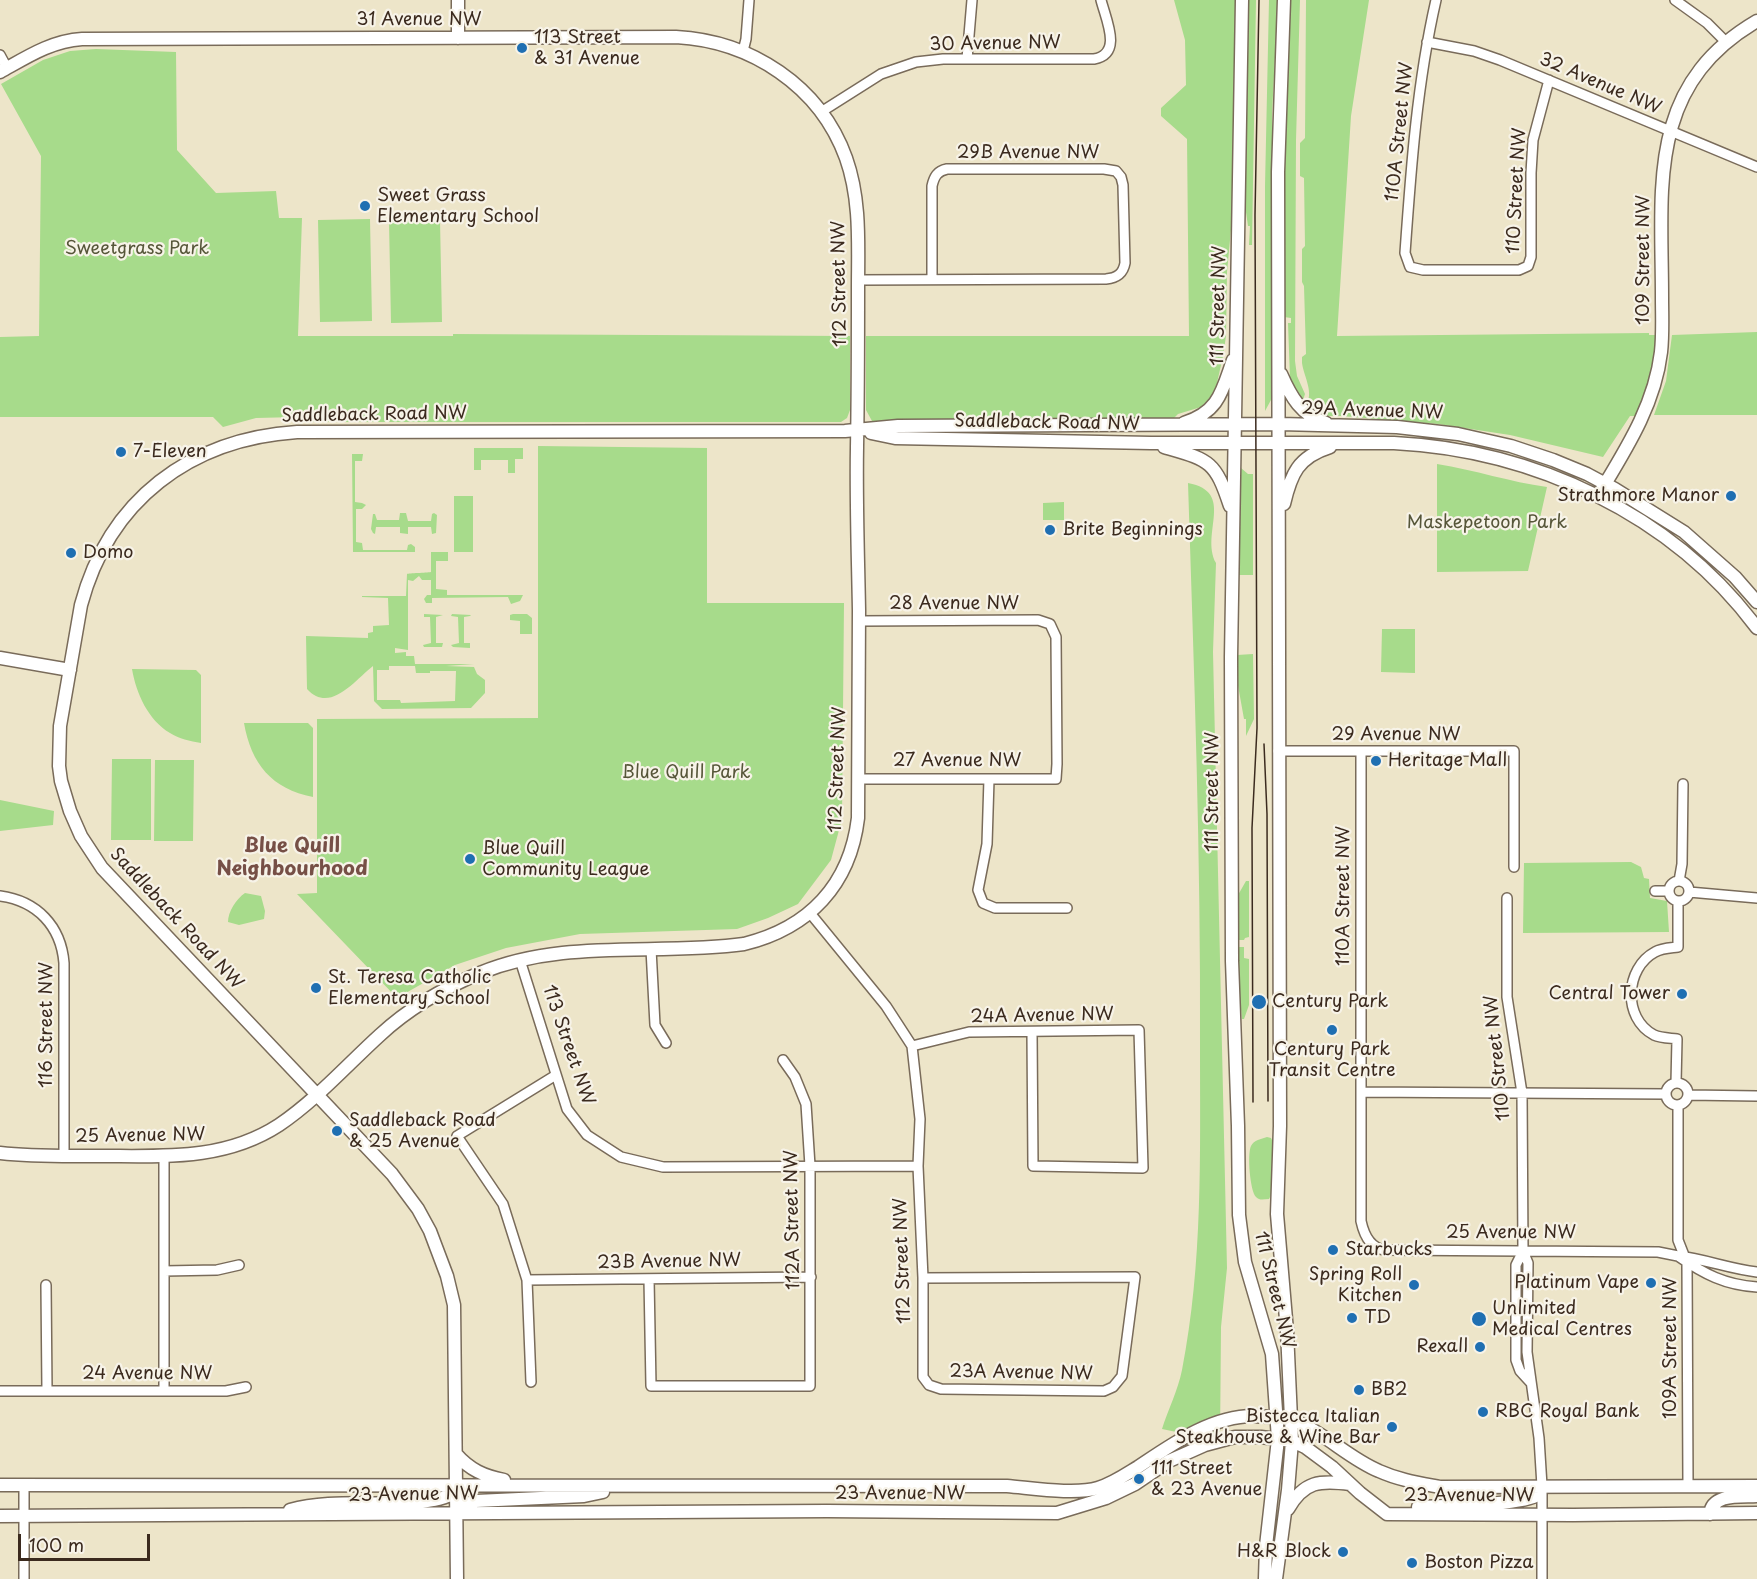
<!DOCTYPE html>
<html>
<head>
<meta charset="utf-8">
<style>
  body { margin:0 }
  #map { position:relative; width:1757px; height:1579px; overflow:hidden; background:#ede5c9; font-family:"Playpen Sans",sans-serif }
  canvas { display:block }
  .scale { position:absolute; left:18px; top:1534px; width:132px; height:27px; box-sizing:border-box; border:3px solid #3b2a1e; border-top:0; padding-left:8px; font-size:18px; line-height:21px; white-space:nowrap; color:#3b2a1e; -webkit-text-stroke:4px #f7f3e8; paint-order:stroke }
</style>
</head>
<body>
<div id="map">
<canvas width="1757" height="1579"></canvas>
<div class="scale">100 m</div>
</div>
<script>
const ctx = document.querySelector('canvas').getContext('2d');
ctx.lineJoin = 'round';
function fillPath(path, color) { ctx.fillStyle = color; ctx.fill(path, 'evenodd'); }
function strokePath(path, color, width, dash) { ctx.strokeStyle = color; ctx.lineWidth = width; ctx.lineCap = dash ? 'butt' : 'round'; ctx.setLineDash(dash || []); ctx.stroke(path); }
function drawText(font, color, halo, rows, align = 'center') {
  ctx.font = font + ' "Playpen Sans",sans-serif'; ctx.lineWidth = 4.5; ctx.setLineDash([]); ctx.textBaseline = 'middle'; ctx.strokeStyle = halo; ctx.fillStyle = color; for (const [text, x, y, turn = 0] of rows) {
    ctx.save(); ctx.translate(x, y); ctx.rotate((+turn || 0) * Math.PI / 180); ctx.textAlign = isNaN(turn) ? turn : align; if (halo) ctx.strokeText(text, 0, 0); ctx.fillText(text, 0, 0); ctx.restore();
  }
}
const green = new Path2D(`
  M1174 0H1236L1233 208 1227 272 1226 336 1223 356 1215 392 1201 407 1178 414 1170 422 872 421 866 410V336H1189L1187 139 1161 116V108L1186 85 1185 40Z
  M1248 0H1256L1252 245H1249L1250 226H1248L1245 205Z
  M1269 0H1278L1272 114V389L1271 400 1265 411V186Z
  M1290 0H1300L1296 140 1295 361 1297 376 1305 394 1303 400 1299 399 1290 378 1288 323H1291V318L1284 317V177Z
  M1306 0H1369L1351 116 1337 336 1649 333V335H1656C1655 364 1648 390 1637 416H1630L1603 457 1510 435 1438 424 1341 416H1319L1305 406C1315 394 1304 377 1302 363V357L1306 354 1304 286 1302 282V249L1305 246 1304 178 1300 176V143L1305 138Z
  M96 49 176 52 177 150 216 193 276 191 279 218H302L298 336H453V334L850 336V410L847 418 841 422H298L297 417 256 418 223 427 213 417H0V337L39 336 41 156 1 84 43 60 70 51Z
  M370 219 372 321 320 322 318 220Z
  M440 220 442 322 391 323 389 221Z
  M1757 332V415H1654L1666 381 1672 335Z
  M538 446 707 448V603H844L842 819 831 860 798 904 768 918 737 929 580 934 506 948 455 965 397 998 297 894 317 893V719L538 718Z
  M474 448H523V459H515V473H508V460H481V470H474Z
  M352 454H363L362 461H355V502L362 503 366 505 362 509H356V542L362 543 363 550H407L408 545 411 544 415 547V552H353Z
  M1437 464C1475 470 1510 482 1547 487L1528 571 1437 572Z
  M1241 468 1248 474H1253V575H1239Z
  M1188 483C1236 492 1200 533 1216 563L1213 652 1227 1268 1221 1327 1220 1441 1162 1429C1168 1410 1178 1390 1182 1370 1203 1263 1200 1155 1200 1046 1201 858 1194 671 1188 483Z
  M454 496H473V552H454Z
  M1064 502V520H1043V503Z
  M400 513H406L408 521H431L432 514 434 513 437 515 436 533 432 534 431 527H408V534L400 533V527H376L375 534 373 533 371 529 373 514H375L377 520H399Z
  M431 552H448V561H436V589L447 590V595H523L520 601 511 604 508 597 432 598V603H426L424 599 427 595H431V580H422L419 576 413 581 408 580V650L395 648V653L406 652V656H414L415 664H474L446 666 474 667 477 674 485 680V693L471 708 382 709 374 701 373 666C354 681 330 714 307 689L306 636 368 638V633L373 632V626L389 625 388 598 362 597V596H406L407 574C409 573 426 573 431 572ZM389 666H415L416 673H430V671H456L455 701 401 703 400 700H377V670H389Z
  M424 614 443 615 436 617V643H443L442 647H424L423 645 431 643 430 617H424Z
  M452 614 471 615 470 616 464 617V643H470V648L453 647 451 645 459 643 458 617 451 616Z
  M513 614H527L532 618V634H520V621L510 620V615Z
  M1382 629H1415V673L1381 672Z
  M1253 654 1254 719 1246 736V719H1244L1237 680V655Z
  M132 669 196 670 201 675V743C190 741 179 739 170 733 148 720 136 693 132 669Z
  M244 723H308L313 728V797C272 789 251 764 244 723Z
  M112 759H151V840H111Z
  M155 760H194L193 841H154Z
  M0 800 54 811 53 825 0 831Z
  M1631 862 1641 867 1644 878 1649 879 1650 898 1667 901 1669 932 1523 933 1524 863Z
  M1246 881H1249V937L1245 938 1244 940H1238V895Z
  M245 893 261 896 265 911 264 919 239 925 228 922C228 912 236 899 245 893Z
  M1238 947H1244V958L1249 959V1005L1244 1019H1242L1238 980Z
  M1267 1137 1271 1138 1273 1142 1272 1193 1269 1199C1264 1199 1260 1201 1256 1197 1250 1191 1247 1154 1251 1146 1254 1140 1261 1139 1267 1137Z`);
const street = new Path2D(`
  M1436 0C1417 83 1411 168 1405 253L1410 267 1423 270H1519L1528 266 1531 257V173L1533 140 1549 80
  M1675 0 1707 23 1726 42
  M1427 42 1474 51 1500 60 1757 167
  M743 51 746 39 749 0
  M0 55 7 68
  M967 59 972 0
  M821 112 881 74 916 62 943 59H1094C1123 54 1106 20 1101 0
  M858 280 1106 279C1117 278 1123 274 1125 263L1123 185 1121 177 1116 171 1104 169H947C937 171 934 177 932 186V279
  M1278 751H1514V867
  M1361 751V1221C1364 1235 1370 1249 1386 1250L1658 1252 1678 1256
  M858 779H1056L1057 764 1056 637 1050 624 1038 620 859 621
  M989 779 987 844 978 890 983 903 995 908H1067
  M1669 891a10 10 0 1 1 20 0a10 10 0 1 1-20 0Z
  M1679 881 1682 864 1683 784
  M1655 891H1669
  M1689 892 1757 898
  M0 896C37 901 61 926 64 963V1156
  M1507 898V997L1522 1093 1523 1251
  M810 913 886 1006 912 1046 920 1119 918 1166 923 1278V1377L929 1385 941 1389 1104 1391 1113 1387 1122 1376 1135 1277 923 1278
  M651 949 655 1025 666 1043
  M520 960 567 1109 587 1135 621 1157 663 1167 918 1166
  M912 1046 969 1032 1139 1030 1143 1168 1033 1166 1032 1032
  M1676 1083 1677 1039C1669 1038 1661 1038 1654 1035 1622 1018 1625 968 1655 952 1662 948 1670 948 1678 947V901
  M1666 1094a11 11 0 1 1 22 0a11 11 0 1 1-22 0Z
  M1361 1092 1666 1094
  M1688 1095 1757 1096
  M1678 1105V1240L1687 1263 1688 1486
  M164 1156V1391
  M164 1271 217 1270 239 1265
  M1757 1272C1730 1269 1705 1259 1678 1256 1704 1274 1725 1285 1757 1287
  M649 1279 651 1386H810V1166L806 1104 795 1077 783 1060
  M527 1280 811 1277
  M46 1285 47 1391
  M531 1382 527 1280 503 1204 457 1136 556 1075
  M1531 1383 1520 1371 1516 1360V1265L1523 1251 1528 1263 1527 1352 1539 1438 1542 1486V1579
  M0 1391H226L246 1387
  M24 1485V1579`);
const secondary = new Path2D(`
  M1242 0 1231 657 1232 961 1238 1126 1239 1215 1245 1262 1272 1354 1278 1439 1266 1546 1265 1579
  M458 38V0
  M0 72C27 57 51 41 82 39L676 37C751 41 820 86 846 158 861 200 858 245 858 288 858 341 858 394 857 447 856 501 858 555 859 610 859 679 858 749 858 818 850 885 809 928 744 944 656 956 564 938 480 973 444 988 409 1008 380 1035 347 1065 316 1100 279 1125 224 1161 162 1156 99 1156 66 1156 33 1157 0 1153
  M1281 374C1291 397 1301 415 1326 423
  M1184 423C1219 412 1222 391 1233 360
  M871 433 895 438 1151 443H1394C1534 450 1672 514 1757 628
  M1164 447C1209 460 1215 460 1230 506
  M1602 489C1628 446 1655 403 1661 352 1663 334 1662 315 1662 297 1662 187 1646 86 1757 21
  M1284 504C1291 474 1298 457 1330 447
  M0 658 70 670
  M456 1454C470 1470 484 1476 504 1480
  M0 1485 1007 1486C1032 1488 1075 1495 1098 1488 1112 1484 1125 1475 1138 1467 1171 1445 1211 1416 1253 1416 1266 1417 1286 1416 1298 1422 1327 1435 1350 1459 1379 1471 1399 1480 1419 1483 1440 1487L1757 1486
  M1418 1507C1437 1506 1526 1505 1537 1495 1539 1492 1540 1489 1542 1486
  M1288 1509C1304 1481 1320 1480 1350 1484
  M290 1510C330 1499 374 1506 416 1502 428 1501 441 1500 452 1494L456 1486
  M457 1512 467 1504 476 1501 584 1496 603 1492
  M1710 1514C1712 1493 1741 1497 1757 1496
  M0 1516 827 1511 1057 1513 1106 1498 1135 1484 1169 1461 1205 1445 1235 1437H1261L1292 1441 1305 1447 1332 1467 1360 1493 1387 1514 1573 1515 1757 1513
  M457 1579 454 1305 447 1276 430 1231 418 1209 392 1174 102 868 81 836 70 811 61 781 59 766 60 726 81 605C109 500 190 439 297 432L845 431 898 426 1280 424 1397 427 1458 434 1511 446 1553 460 1587 474 1615 489 1684 532 1735 577 1757 602
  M1276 1579 1288 1490 1292 1441 1287 1331 1277 1214 1280 1126 1278 172 1284 0`);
const tram = new Path2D(`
  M1264 744 1267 814 1268 1101
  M1253 1102 1252 828 1257 728 1255 215 1259 0`);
const markers = [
  [522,48,6,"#1f6fb2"],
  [365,206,6,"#1f6fb2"],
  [121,452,6,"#1f6fb2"],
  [1731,496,6,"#1f6fb2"],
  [1050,530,6,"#1f6fb2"],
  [71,553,6,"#1f6fb2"],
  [1376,761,6,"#1f6fb2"],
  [470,859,6,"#1f6fb2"],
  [316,988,6,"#1f6fb2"],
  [1682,994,6,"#1f6fb2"],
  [1259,1002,8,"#1f6fb2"],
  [1332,1030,6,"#1f6fb2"],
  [337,1131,6,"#1f6fb2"],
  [1333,1250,6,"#1f6fb2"],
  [1651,1283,6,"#1f6fb2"],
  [1414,1285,6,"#1f6fb2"],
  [1352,1318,6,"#1f6fb2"],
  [1479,1319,8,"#1f6fb2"],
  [1480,1347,6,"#1f6fb2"],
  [1359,1390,6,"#1f6fb2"],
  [1483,1412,6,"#1f6fb2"],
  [1392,1427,6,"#1f6fb2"],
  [1139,1479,6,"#1f6fb2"],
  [1343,1552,6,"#1f6fb2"],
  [1412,1563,6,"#1f6fb2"]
];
const streetNames = [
  ["31 Avenue NW",419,20],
  ["30 Avenue NW",995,44,-1],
  ["32 Avenue NW",1600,84,23],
  ["110A Street NW",1400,132,-84],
  ["29B Avenue NW",1028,153],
  ["110 Street NW",1517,191,-87],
  ["109 Street NW",1644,260,-90],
  ["112 Street NW",840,284,-91],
  ["111 Street NW",1219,306,-89],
  ["29A Avenue NW",1372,411,2],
  ["Saddleback Road NW",374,415,-1],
  ["Saddleback Road NW",1047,423,1],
  ["28 Avenue NW",954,604],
  ["29 Avenue NW",1396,735],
  ["27 Avenue NW",957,761],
  ["112 Street NW",838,770,-88],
  ["111 Street NW",1213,792,-90],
  ["110A Street NW",1344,896,-90],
  ["Saddleback Road NW",176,919,47],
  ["24A Avenue NW",1042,1016,-1],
  ["116 Street NW",47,1025,-90],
  ["113 Street NW",568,1045,71],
  ["110 Street NW",1498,1058,-96],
  ["25 Avenue NW",140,1136,-1],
  ["112A Street NW",793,1220,-91],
  ["25 Avenue NW",1511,1233],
  ["112 Street NW",903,1261,-92],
  ["23B Avenue NW",669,1262,-1],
  ["111 Street NW",1274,1290,76],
  ["109A Street NW",1671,1348,-90],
  ["23A Avenue NW",1021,1373,1],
  ["24 Avenue NW",147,1374],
  ["23 Avenue NW",900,1494],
  ["23 Avenue NW",413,1495,-1],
  ["23 Avenue NW",1469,1496]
];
const poiNames = [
  ["113 Street",534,38],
  ["& 31 Avenue",534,59],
  ["Sweet Grass",377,196],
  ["Elementary School",377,217],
  ["7-Eleven",133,452],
  ["Strathmore Manor",1719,496,"right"],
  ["Brite Beginnings",1062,530],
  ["Domo",83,553],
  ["Heritage Mall",1388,761],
  ["Blue Quill",482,849],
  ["Community League",482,870],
  ["St. Teresa Catholic",328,978],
  ["Elementary School",328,999],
  ["Central Tower",1670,994,"right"],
  ["Century Park",1272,1002],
  ["Century Park",1332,1050,"center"],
  ["Transit Centre",1332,1071,"center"],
  ["Saddleback Road",349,1121],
  ["& 25 Avenue",349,1142],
  ["Starbucks",1345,1250],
  ["Spring Roll",1402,1275,"right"],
  ["Kitchen",1402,1296,"right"],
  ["Platinum Vape",1639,1283,"right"],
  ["Unlimited",1492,1309],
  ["Medical Centres",1492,1330],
  ["TD",1364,1318],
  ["Rexall",1468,1347,"right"],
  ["BB2",1371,1390],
  ["RBC Royal Bank",1495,1412],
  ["Bistecca Italian",1380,1417,"right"],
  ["Steakhouse & Wine Bar",1380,1438,"right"],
  ["111 Street",1151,1469],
  ["& 23 Avenue",1151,1490],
  ["H&R Block",1331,1552,"right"],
  ["Boston Pizza",1424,1563]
];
const parkNames = [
  ["Sweetgrass Park",137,249],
  ["Maskepetoon Park",1487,523],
  ["Blue Quill Park",686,773]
];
const neighbourhoodNames = [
  ["Blue Quill",292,846],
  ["Neighbourhood",292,869]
];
fillPath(green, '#a7db8b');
strokePath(street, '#796b5a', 12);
strokePath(secondary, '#796b5a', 15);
strokePath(street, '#fff', 9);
strokePath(secondary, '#fff', 12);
strokePath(tram, '#3b2a1e', 1.5);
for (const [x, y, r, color] of markers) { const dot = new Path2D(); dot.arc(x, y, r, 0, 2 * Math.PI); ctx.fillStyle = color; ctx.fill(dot); strokePath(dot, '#f7f3e8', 2); }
drawText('18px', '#3b2a1e', '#f7f3e8', streetNames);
drawText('18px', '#3b2a1e', '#f7f3e8', poiNames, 'left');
drawText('18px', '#565639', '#f7f3e8', parkNames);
drawText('bold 20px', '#764f46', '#f7f3e8', neighbourhoodNames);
</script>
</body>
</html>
